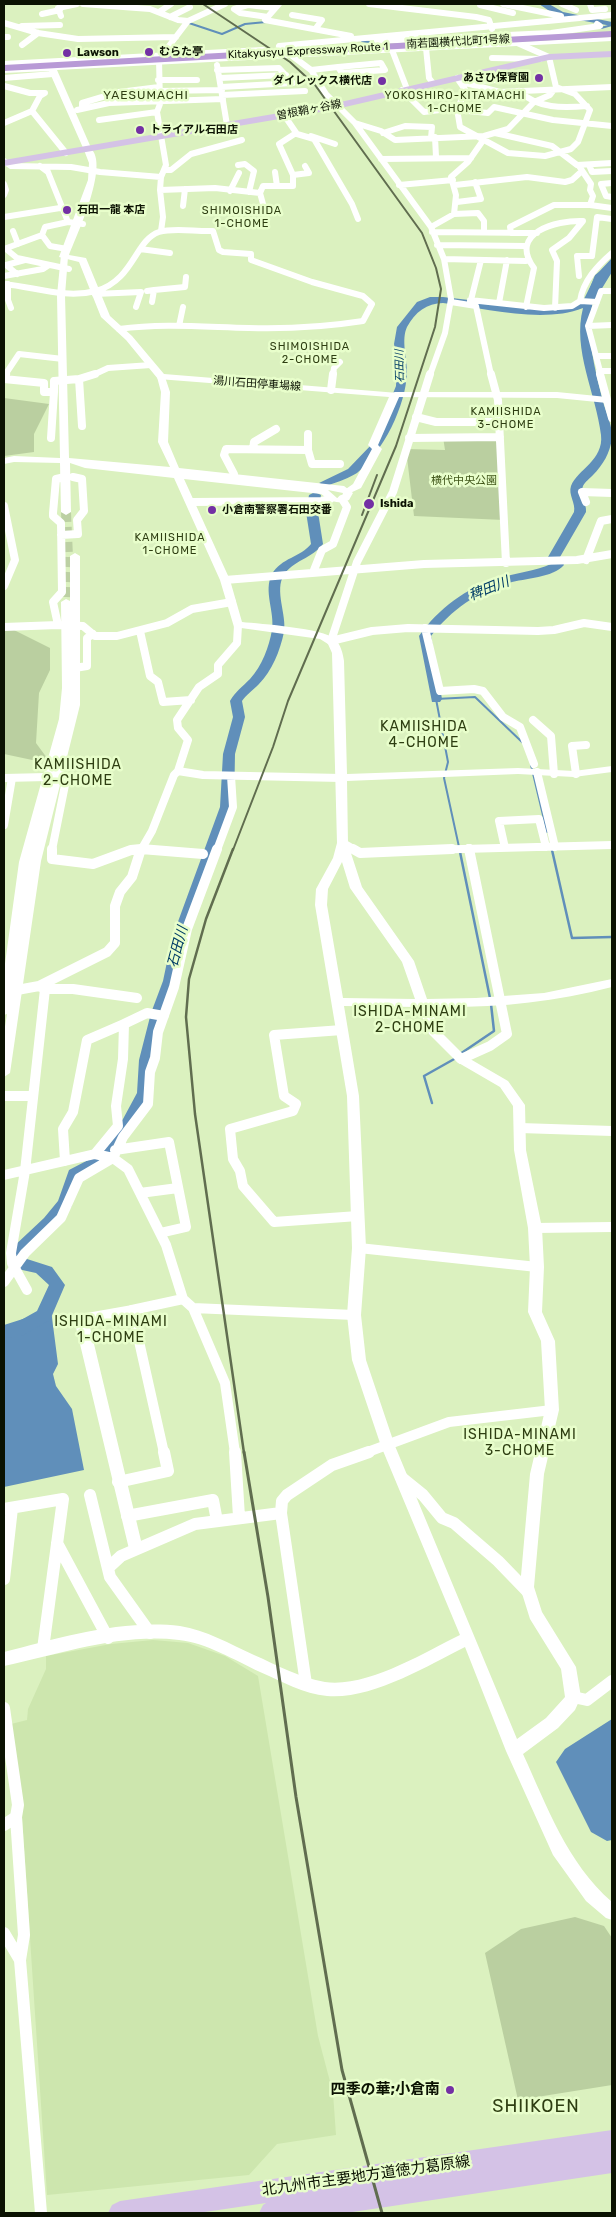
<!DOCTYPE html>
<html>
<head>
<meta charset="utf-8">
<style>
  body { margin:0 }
  #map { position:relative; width:616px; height:2217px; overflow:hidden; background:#dbf1bf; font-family:Rubik,sans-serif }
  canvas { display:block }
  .frame { position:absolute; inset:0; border:5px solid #0b1202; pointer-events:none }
</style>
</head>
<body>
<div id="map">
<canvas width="616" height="2217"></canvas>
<div class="frame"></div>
</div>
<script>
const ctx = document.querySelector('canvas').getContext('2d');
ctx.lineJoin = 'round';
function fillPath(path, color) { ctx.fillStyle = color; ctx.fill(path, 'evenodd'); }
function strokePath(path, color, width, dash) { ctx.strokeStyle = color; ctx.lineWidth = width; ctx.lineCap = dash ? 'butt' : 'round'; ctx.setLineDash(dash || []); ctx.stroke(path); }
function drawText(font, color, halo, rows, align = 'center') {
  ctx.font = font + ' Rubik,"Noto Sans JP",sans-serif'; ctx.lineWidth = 5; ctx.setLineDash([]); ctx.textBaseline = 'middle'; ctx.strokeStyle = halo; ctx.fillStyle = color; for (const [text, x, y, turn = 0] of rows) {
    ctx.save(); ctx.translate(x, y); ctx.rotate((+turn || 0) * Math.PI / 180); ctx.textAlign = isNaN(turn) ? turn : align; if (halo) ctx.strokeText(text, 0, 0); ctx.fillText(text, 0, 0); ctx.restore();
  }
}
const built = new Path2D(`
  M153 1640 188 1643 225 1656 258 1676 318 2036 333 2093 336 2135 277 2144 249 2175 47 2195 22 1817 11 1724 27 1720 28 1709 46 1669V1656L111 1644Z`);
const green = new Path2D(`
  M4 398 49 404 34 434V452L4 456Z
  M443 437H500L504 520 414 516 406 449 445 450Z
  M4 630H14L50 648V670L39 693 36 743 47 758 37 761 4 754Z
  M575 1917 604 1926 612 1938V2085L518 2100 485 1953 521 1929Z`);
const water = new Path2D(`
  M612 258V272L593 303H582L596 275Z
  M51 1310 58 1364 53 1374 56 1386 72 1409 84 1470 4 1487V1325Z
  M612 1719V1840L607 1841 591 1832 556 1762 565 1749Z`);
const streamFar1 = new Path2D(`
  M189 23 222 34 245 24 266 22
  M601 28 612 25
  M362 41 376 43
  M531 765 547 832
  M459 847 444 778 448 762 436 699 475 697 523 743`);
const stream = new Path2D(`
  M552 850 572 938 612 937
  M460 852 490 998
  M460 1054 494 1031 491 1004
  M432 1103 424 1076 456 1058`);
const river = new Path2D(`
  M539 4H549L563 12 612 22V26L557 16Z
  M612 263V271C575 303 594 364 604 405 607 414 613 429 612 438 610 453 603 465 593 475 590 478 585 482 583 486 579 495 587 503 586 512L560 557 564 565C553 578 525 578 509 583 478 591 451 610 431 636L442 699 440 702H432L419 636C439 608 466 588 499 578 516 573 535 571 551 564L548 557 574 512C576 503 568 495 571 486 577 470 604 460 601 435 596 393 572 350 583 308 543 324 484 308 443 303 427 303 415 312 407 327 401 340 407 358 407 372 406 406 383 452 357 473 349 478 338 482 329 485L325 486 319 483 348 469 373 443 396 386 397 360 394 344 397 327 417 302 430 297H443L538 308 572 305 585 300 595 275Z
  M315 492 321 495 318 512 323 544C313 558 292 561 284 575 274 590 287 615 284 632 280 651 272 671 259 684 253 690 247 694 242 701L245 717 235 754 234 807 186 938 177 981 165 1013 153 1060 151 1093 134 1126 104 1165 81 1177 71 1207 56 1226 26 1254 27 1259 52 1267 65 1285 50 1320 20 1337 4 1338V1326L12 1325 37 1311 49 1285 36 1273 13 1268 10 1252 12 1248 44 1218 58 1201 69 1170 94 1157 123 1119 137 1093 139 1060 151 1013 163 981 172 938 220 807 223 754 233 717 230 701C235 692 243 686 250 679 262 666 269 647 272 630 275 612 263 591 272 574 281 558 301 557 311 544L306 512 309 495Z`);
const tertiaryTunnel = new Path2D(`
  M66 512 68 557 66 602`);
const minorFar3 = new Path2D(`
  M83 4 150 9 178 20 188 21
  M279 4 265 20 351 36
  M369 4 476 17 489 20 492 29
  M503 4 561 16
  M562 4 576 10
  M590 4 592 10 605 9
  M480 5 513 13
  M159 12 171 4
  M42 14 60 10
  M292 15 322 20 316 28
  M61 16 58 8 77 4
  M170 17 190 7
  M268 17 240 13 234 9 248 5 275 8
  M4 23 38 33 78 39 176 37
  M22 26 60 25
  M4 37H8
  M377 41 551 33 600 26 597 24
  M515 42 549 57 556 87
  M22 45 38 33
  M426 48 429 78 433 83
  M392 50 407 89
  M492 58 540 59
  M381 63 385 70 342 73 338 67Z
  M4 64 263 50
  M217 65 227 125
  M217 70 279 68 293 83 221 87
  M311 70 338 67
  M4 78 53 74
  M220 78 286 75
  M457 78 466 91 457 109 460 127 508 153 545 156 571 149 578 142 590 110 575 94 556 87
  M158 80H197
  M471 81 525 79
  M462 82 500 92 612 87
  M4 86 30 93H45L40 96 32 111 66 153
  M402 90 424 112 448 109 488 113 494 107 553 120 612 126
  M159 91 222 90
  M519 91C538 109 563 108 587 106
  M222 95 305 91
  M82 108V103L119 92 159 87
  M77 110 109 103 223 99
  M284 115 297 134 314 139 352 204 358 219
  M99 120 157 112
  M4 123 32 111
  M355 123 381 131 395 140 484 136 508 129 534 102 550 95 556 87
  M383 133 405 126 432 127 431 138
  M495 133 552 146 577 165 612 163
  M311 136 335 144
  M435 137 436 157
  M381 159 471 158
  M4 161 11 166 71 167 100 172 161 177
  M238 165 245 164 254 171 249 192
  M589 165 592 172 612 171
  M40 166 48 172 68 222 83 224
  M579 166 591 184 590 190 593 196 590 205 612 208
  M164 170H171L191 154 242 140
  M275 172 277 186
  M293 175 309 173 305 166
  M612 183 601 184 606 196 612 197
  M4 184 6 190 4 195
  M399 185 453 180
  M455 185 527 177 565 182 572 180 582 171
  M160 190 215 188 260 193
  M230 191 239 173
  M457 202 481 199 475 182
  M263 204 260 193 263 186H293V175L279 144 296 133
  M183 206 185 189
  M454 214 456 195 451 177 468 162 484 139
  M4 217 60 208
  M431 227 454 214 478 213 484 221V232
  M13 231 18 244
  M161 231 163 217 160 190 161 177 166 165 157 112 160 104 159 59 188 21 225 4
  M432 232 537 233
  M511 233 510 227 554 205H590
  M437 245 526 246
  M4 249 42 235
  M6 249 17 258 69 269
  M67 249 50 246 42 235 45 227 68 222
  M140 249 170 253
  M444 259 526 261
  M17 274 6 265 25 260
  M4 276 43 269 49 265
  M579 276 577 256H592L597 217 612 219
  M4 284C35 287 65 299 96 291 134 280 135 240 159 232 175 227 196 232 213 231L219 250 223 252 251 254V260L312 282 363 296 372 304 363 321C325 327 287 329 249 328 205 327 162 323 119 329
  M8 284V300L11 308
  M154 290 185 287 186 277
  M147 291 154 290 152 302
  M95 294 141 292 136 307
  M470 300 544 308 572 306 580 301 597 302
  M471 300 481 260
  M580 301C583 281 597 266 612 253
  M451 302 476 306 491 375
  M499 303 507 260
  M526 307 534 268C508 233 556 220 583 221L569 238 552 250 557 261 555 308
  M179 326 183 307
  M588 326 612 325
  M596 356H612
  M599 371H612
  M5 375 19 354 63 359
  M93 375 108 368 151 365
  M333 375 334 368 340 362
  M430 375 445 333 451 299 444 259 431 227 355 123 326 94 311 70 279 46 612 15
  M601 375 588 326 601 291H612`);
const minorFar2 = new Path2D(`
  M491 374 498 400 506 563
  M600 374 612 418
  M4 376 6 374
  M4 379 44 383V392H54V381L79 379 82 426
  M79 379 95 374
  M331 390 333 374
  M416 417 436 422H499
  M308 434V450
  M51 438 54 392
  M409 438 500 437
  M253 449 254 442 276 429
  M65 477 56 479 53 513V516L61 523 62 592 53 602 58 625 83 626 95 636H117L167 623 192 609 232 602
  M233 477 234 474 224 455 226 449 308 450 312 464H340
  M192 502 322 501 330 499
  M586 502 582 492 612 493
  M4 506 15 560 4 586
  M61 535 78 534 77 520 84 511 82 479 73 477
  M586 560 601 521 612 519
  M316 572 314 570 322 550 333 544 347 507 342 499
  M225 580 424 564 577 560 612 554
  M4 627 58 625
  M425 628 440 691 474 689 483 691 503 717 520 727 534 764
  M140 631 150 676 158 682 163 702 191 700
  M331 641 357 562 393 492 430 374
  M331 641 372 631 408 628 538 631 554 630 584 623 612 627
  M75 668 87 666V638L93 634
  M533 720 551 736 554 774
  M178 771 203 775 341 778
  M537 772 555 847
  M576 774 572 746 586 745
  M4 778 47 777
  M4 825 12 778
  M343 843 355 850
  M469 848V850
  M505 848 499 821 539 819 546 847
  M52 850 66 780 57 779
  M131 850H154
  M141 850 152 831 174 775 178 771 188 740 178 728 177 720 199 687 218 674V665L237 643 238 625
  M217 850 233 807 231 776
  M425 850 612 845`);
const minorFar1 = new Path2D(`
  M52 849V859L93 864 131 850 141 849 203 854
  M353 849 360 853 452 849
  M45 989H73L137 998
  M17 990 39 986 107 952 115 943V906L120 892 132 877 141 849
  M124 1024 147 1013 164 1016
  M342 1030 274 1035 284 1096 296 1104 293 1111 230 1129 233 1159 240 1171 243 1186 274 1222 358 1216
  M461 1059 490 1046 507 1034 469 849
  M4 1096H32
  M520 1128 612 1131
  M115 1150 169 1142 186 1227 160 1233
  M65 1161 63 1129 73 1112 87 1040 124 1024 123 1059 116 1106 118 1126 95 1154
  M4 1175 95 1154 113 1158 128 1169 166 1245 183 1299 193 1308 354 1315
  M140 1193 178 1188
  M535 1228 612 1227
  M359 1248 537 1267
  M4 1282 25 1253 61 1218 79 1178 113 1158 123 1137 148 1104 150 1072 155 1058 158 1032 174 987 187 929 217 849
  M27 1290 12 1263 11 1253 25 1171 45 989 39 986
  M193 1308 225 1383 235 1453
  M164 1453 132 1310 183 1299
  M365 1453 449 1422 552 1410`);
const minor = new Path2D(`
  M235 1452 239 1517
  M402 1478 423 1495 442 1518 454 1523 498 1561 528 1592
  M118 1482 168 1471 164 1452
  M90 1495 110 1577 150 1633
  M4 1509 63 1499 43 1649
  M127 1516 213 1500 217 1521
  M57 1543 108 1638
  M108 1568 121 1556 195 1524 281 1513
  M4 1579 12 1508
  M306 1684 281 1513 282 1501 287 1495 332 1465 369 1452
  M573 1697 587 1700 612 1681
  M4 1708 18 1805 16 1817 24 1935 20 1960 41 2213
  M4 1825 16 1817
  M4 1933 20 1960`);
const tertiary = new Path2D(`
  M612 37V41L57 70 92 150 88 152 84 150 49 71 4 73V69L49 66 53 63 57 66Z
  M61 255 68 257 65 295 69 458 170 467 158 442 161 392 157 377 161 374 165 377 170 392 168 442 179 468 344 486 353 493 349 500C336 505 331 501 321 494L184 479 230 580 242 622C261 624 323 628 335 639 341 645 343 654 344 661L347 774 518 768 574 771 612 766V772L574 777 518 774 347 781 348 844 362 887 414 961 427 999 476 998 544 993 612 979V987C552 1003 492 1008 431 1007L438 1029 465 1056 508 1081 525 1105 526 1150 542 1228 544 1267 542 1312 555 1341 559 1410 544 1474 534 1587 542 1612 576 1667 581 1697 575 1710 558 1728 523 1754C547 1806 567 1863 612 1902V1920L606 1918 586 1901 553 1855 506 1751 465 1647C427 1666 371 1700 327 1696 304 1694 281 1681 260 1672 234 1660 207 1643 179 1640 120 1633 61 1654 4 1666V1652C59 1638 122 1619 180 1626 206 1630 230 1644 254 1655 277 1665 300 1678 325 1682 367 1688 423 1653 460 1635L381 1446 352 1360 347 1315 352 1248 347 1096 315 905 316 889 333 858 337 843 332 653 328 644 320 639 234 627 220 580 174 478 85 468 70 463 71 512 66 515 61 512 60 463 14 462 4 464V458L14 456 60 458 57 295ZM328 490 343 493 342 496 337 498ZM342 862 350 888 402 962 415 999 343 998 327 905 328 889ZM344 1006 418 1007 429 1034 457 1062 500 1087 513 1106 514 1150 528 1228 530 1267 528 1312 541 1341 545 1410 530 1474 520 1587 530 1619 561 1669 565 1697 546 1718 517 1739 395 1446 366 1360 361 1315 366 1248 359 1096Z
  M395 392H557L607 397 611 400 607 403 557 398 392 397V393Z
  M75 553 80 556V705L41 861 10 1073 4 1077V1033L7 1014 4 1015V971L19 862 59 719 62 688 61 602 66 599 70 601V556Z
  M132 1305 137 1306 139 1310 137 1314 89 1323 143 1549 141 1553 136 1555 131 1553 129 1549 74 1319 76 1315 81 1314Z`);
const secondary = new Path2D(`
  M88 147C113 158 76 237 69 255L86 258 110 316 132 336 164 374 398 393 400 395 378 445 382 449 361 488 348 494 343 491 353 484 372 449 368 445 389 397 158 379 126 340 101 317 79 262 59 257 88 180 89 163 84 150Z`);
const primary = new Path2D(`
  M612 51V57L549 60 332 110 4 166V160L332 104 549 54Z
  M612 2130V2173L346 2213H259L263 2205 266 2203 198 2213H108L112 2205 120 2201Z`);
const motorway = new Path2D(`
  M612 31V37L4 71V65Z`);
const railFar2 = new Path2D(`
  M203 4 290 62 315 85 422 233 436 268 441 289 435 327 396 446 288 701 273 747 233 850
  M362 515 377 475`);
const railFar1 = new Path2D(`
  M233 849 206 919 189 979 186 1017 195 1114 244 1453`);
const rail = new Path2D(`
  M244 1452 268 1597 296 1797 342 2070 382 2213`);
const markers = [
  [149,52,5,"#7330a4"],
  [67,53,5,"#7330a4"],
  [539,78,5,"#7330a4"],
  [382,81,5,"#7330a4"],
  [140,130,5,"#7330a4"],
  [67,210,5,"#7330a4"],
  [369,504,6,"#7330a4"],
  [212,510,5,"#7330a4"],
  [450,2090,5,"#7330a4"]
];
const farStreetnames = [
  ["南若園横代北町1号線",458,42,-3],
  ["Kitakyusyu Expressway Route 1",308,51,-3],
  ["曽根鞘ヶ谷線",309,110,-11],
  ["湯川石田停車場線",257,384,4]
];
const farPoinames = [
  ["むらた亭",159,52],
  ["Lawson",77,53],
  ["あさひ保育園",529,78,"right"],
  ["ダイレックス横代店",372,81,"right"],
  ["トライアル石田店",150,130],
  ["石田一龍 本店",77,210],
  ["Ishida",380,504],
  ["小倉南警察署石田交番",222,510]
];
const farNeighbourhoodnames = [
  ["YOKOSHIRO-KITAMACHI",455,96],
  ["1-CHOME",455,109],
  ["SHIMOISHIDA",242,211],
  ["1-CHOME",242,224],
  ["SHIMOISHIDA",310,347],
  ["2-CHOME",310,360],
  ["KAMIISHIDA",506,412],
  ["3-CHOME",506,425],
  ["KAMIISHIDA",170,538],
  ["1-CHOME",170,551]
];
const farWaternames = [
  ["石田川",400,366,-91]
];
const farParknames = [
  ["横代中央公園",464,481]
];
const farQuarternames = [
  ["YAESUMACHI",146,96]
];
const waterNames = [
  ["稗田川",489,589,-22],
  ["石田川",178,947,-75]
];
const neighbourhoodNames = [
  ["KAMIISHIDA",424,727],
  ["4-CHOME",424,743],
  ["KAMIISHIDA",78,765],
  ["2-CHOME",78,781],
  ["ISHIDA-MINAMI",410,1012],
  ["2-CHOME",410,1028],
  ["ISHIDA-MINAMI",111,1322],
  ["1-CHOME",111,1338],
  ["ISHIDA-MINAMI",520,1435],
  ["3-CHOME",520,1451]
];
const nearPoinames = [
  ["四季の華;小倉南",440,2090]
];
const nearStreetnames = [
  ["北九州市主要地方道徳力葛原線",366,2176,-8]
];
const nearQuarternames = [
  ["SHIIKOEN",536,2107]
];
fillPath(built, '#cde6ae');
fillPath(green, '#bacfa0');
fillPath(water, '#608fba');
strokePath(streamFar1, '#608fba', 2);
strokePath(stream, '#608fba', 2.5);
fillPath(river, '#608fba');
strokePath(tertiaryTunnel, '#bcd0a3', 10, [10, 5]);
strokePath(minorFar3, '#fff', 6);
strokePath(minorFar2, '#fff', 8);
strokePath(minorFar1, '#fff', 10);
strokePath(minor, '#fff', 12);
fillPath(tertiary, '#fff');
fillPath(secondary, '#fff');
fillPath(primary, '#d4c2e6');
fillPath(motorway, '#b89ad6');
strokePath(railFar2, '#606d4f', 2);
strokePath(railFar1, '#606d4f', 2.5);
strokePath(rail, '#606d4f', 3);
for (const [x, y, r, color] of markers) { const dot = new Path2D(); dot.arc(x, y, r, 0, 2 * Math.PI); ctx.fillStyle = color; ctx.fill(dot); strokePath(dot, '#e8fecb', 2); }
drawText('11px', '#0b1202', '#e8fecb', farStreetnames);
drawText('bold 11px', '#0b1202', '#e8fecb', farPoinames, 'left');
ctx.letterSpacing = '1px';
drawText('11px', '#2e3e12', '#e8fecb', farNeighbourhoodnames);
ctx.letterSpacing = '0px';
drawText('italic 11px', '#013d66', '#e8fecb', farWaternames);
drawText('11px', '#41571a', '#e8fecb', farParknames);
ctx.letterSpacing = '1px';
drawText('12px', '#2e3e12', '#e8fecb', farQuarternames);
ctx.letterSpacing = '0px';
drawText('italic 14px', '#013d66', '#e8fecb', waterNames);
ctx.letterSpacing = '1px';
drawText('14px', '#2e3e12', '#e8fecb', neighbourhoodNames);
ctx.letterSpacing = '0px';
drawText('bold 15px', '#0b1202', '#e8fecb', nearPoinames, 'right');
drawText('15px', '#0b1202', '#e8fecb', nearStreetnames);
ctx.letterSpacing = '1px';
drawText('18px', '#2e3e12', '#e8fecb', nearQuarternames);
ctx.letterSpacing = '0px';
</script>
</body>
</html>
